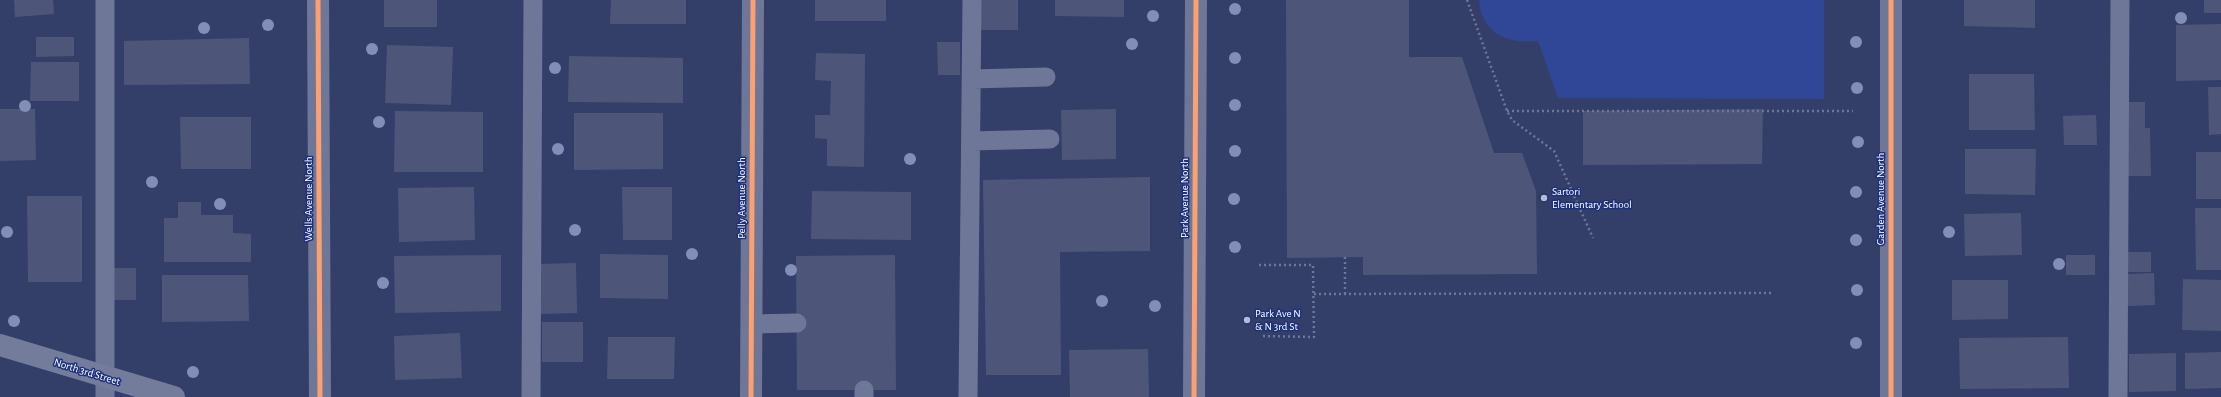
<!DOCTYPE html>
<html>
<head>
<meta charset="utf-8">
<style>
  body { margin:0 }
  canvas { display:block; background:#333e69 }
</style>
</head>
<body>
<canvas width="2221" height="397"></canvas>
<script>
const ctx = document.querySelector('canvas').getContext('2d');
ctx.lineJoin = 'round';
function fillPath(path, color) { ctx.fillStyle = color; ctx.fill(path, 'evenodd'); }
function strokePath(path, color, width, dash) { ctx.strokeStyle = color; ctx.lineWidth = width; ctx.lineCap = dash ? 'butt' : 'round'; ctx.setLineDash(dash || []); ctx.stroke(path); }
function drawText(font, color, halo, rows, align = 'center') {
  ctx.font = font + ' "Alegreya Sans",sans-serif'; ctx.lineWidth = 3; ctx.setLineDash([]); ctx.textBaseline = 'middle'; ctx.strokeStyle = halo; ctx.fillStyle = color; for (const [text, x, y, turn = 0] of rows) {
    ctx.save(); ctx.translate(x, y); ctx.rotate((+turn || 0) * Math.PI / 180); ctx.textAlign = isNaN(turn) ? turn : align; if (halo) ctx.strokeText(text, 0, 0); ctx.fillText(text, 0, 0); ctx.restore();
  }
}
const green = new Path2D(`
  M1479 0H1824V99L1558 98 1538 41C1507 44 1482 34 1479 0Z`);
const building = new Path2D(`
  M14 0H53L54 14 15 17Z
  M384 0H437V27H384Z
  M611 0H686V24H610Z
  M815 0H886V21H815Z
  M981 0H1018V30H981Z
  M1055 0H1124V17L1055 16Z
  M1286 0H1409V57H1462L1494 153H1522L1536 191 1537 274 1363 275V257L1287 258Z
  M1964 0H2035V28L1964 26Z
  M2204 0H2221V13H2204Z
  M2221 24V80L2176 81V25Z
  M36 37H74V56L36 57Z
  M249 38 250 84 124 85V41Z
  M937 42H960V75H938Z
  M387 45 453 47 451 105 385 103Z
  M816 53 865 54 864 167 827 166V139L815 138V115H830L831 81 815 80Z
  M569 56 683 58V103L568 102Z
  M31 62H79V101H30Z
  M1969 74H2034L2035 130H1969Z
  M2208 87H2221V134L2209 135Z
  M2122 102H2145V128H2150L2151 176H2125Z
  M0 109H35L36 160 0 161Z
  M1116 109V159L1062 160 1061 110Z
  M1763 109 1762 164 1583 165V111Z
  M395 111 483 112V172H394Z
  M574 113H663V169L574 170Z
  M2096 115 2097 145H2064L2063 116Z
  M180 117H251V169H181Z
  M1965 149H2036L2035 195 1965 194Z
  M2196 152H2221V199H2196Z
  M1150 177V251L1060 252 1061 375H986L983 180Z
  M474 187 475 240 399 242 398 188Z
  M622 187H672V240H623Z
  M812 191 911 192V240L811 239Z
  M27 196H82V282H28Z
  M178 202H201V215H233V233L251 234V262H164V218H178Z
  M2195 208H2221V270H2196Z
  M2021 213 2022 255 1965 256 1964 214Z
  M2122 252H2151V272H2122Z
  M600 254 668 255V299L600 298Z
  M501 255V311L395 313 394 256Z
  M895 255 896 390H797L796 256Z
  M2066 255H2095V275H2066Z
  M576 263 577 313 541 314 540 264Z
  M114 268H136V300H114Z
  M2154 273 2155 305 2127 306 2126 274Z
  M162 275H248L249 321 162 322Z
  M2183 279 2221 280V331L2182 330Z
  M1952 280H2008V319L1952 320Z
  M542 322H583V362H542Z
  M460 333 462 378 395 380 394 336Z
  M608 337H675L674 379H607Z
  M2068 337 2069 388 1960 389 1959 338Z
  M1148 349 1149 397H1070L1069 350Z
  M2221 352V388L2185 389V353Z
  M2176 353V391L2129 392V354Z`);
const path = new Path2D(`
  M1467 0 1507 111 1512 120 1554 151 1593 238
  M1507 111H1853
  M1345 257V294
  M1259 265H1313L1314 337 1260 336
  M1314 294 1773 293`);
const service = new Path2D(`
  M105 0V397
  M972 79 1046 77
  M971 141 1050 139
  M752 324 797 323
  M864 390V397
  M531 397 533 0
  M968 397 972 0
  M2118 397 2120 0`);
const minor = new Path2D(`
  M318 0 320 397
  M751 397 753 0`);
const tertiary = new Path2D(`
  M1891 0V397
  M1194 397 1196 0`);
const secondary = new Path2D(`
  M0 345 174 397`);
const cycleway = new Path2D(`
  M318 0 320 397
  M1891 0V397
  M751 397 753 0
  M1194 397 1196 0`);
const trees = [
  [1235,9],
  [1153,16],
  [2181,18],
  [268,25],
  [204,28],
  [1856,42],
  [1132,44],
  [372,49],
  [1235,58],
  [555,68],
  [1857,88],
  [1235,105],
  [25,106],
  [379,122],
  [1858,142],
  [558,149],
  [1235,151],
  [910,159],
  [152,182],
  [1856,192],
  [1234,199],
  [220,204],
  [575,230],
  [7,232],
  [1949,232],
  [1856,240],
  [1235,247],
  [692,254],
  [2059,264],
  [791,270],
  [383,283],
  [1857,290],
  [1102,301],
  [1155,306],
  [14,321],
  [1856,343],
  [193,372]
];
const markers = [
  [1544,198,4,"#b8bbca"],
  [1247,320,4,"#b8bbca"]
];
const poiNames = [
  ["Sartori",1552,192],
  ["Elementary School",1552,205],
  ["Park Ave N",1255,314],
  ["& N 3rd St",1255,327]
];
const streetNames = [
  ["Pelly Avenue North",742,198,-90],
  ["Park Avenue North",1185,198,-90],
  ["Wells Avenue North",309,199,-90],
  ["Garden Avenue North",1881,199,-90],
  ["North 3rd Street",87,372,17]
];
fillPath(green, '#304797');
fillPath(building, '#4d5679');
strokePath(path, '#6e7798', 2.5, [2, 3]);
strokePath(service, '#6e7798', 19);
strokePath(minor, '#6e7798', 22);
strokePath(tertiary, '#6e7798', 22);
strokePath(secondary, '#747c9b', 22);
strokePath(cycleway, '#fca06f', 5);
ctx.fillStyle = '#838eb7';
for (const [x, y] of trees) { ctx.beginPath(); ctx.arc(x, y, 6, 0, 2 * Math.PI); ctx.fill(); }
for (const [x, y, r, color] of markers) { const dot = new Path2D(); dot.arc(x, y, r, 0, 2 * Math.PI); ctx.fillStyle = color; ctx.fill(dot); strokePath(dot, '#1d317f', 1.5); }
drawText('11px', '#fff', '#1d317f', poiNames, 'left');
drawText('11px', '#fff', '#1d317f', streetNames);
</script>
</body>
</html>
